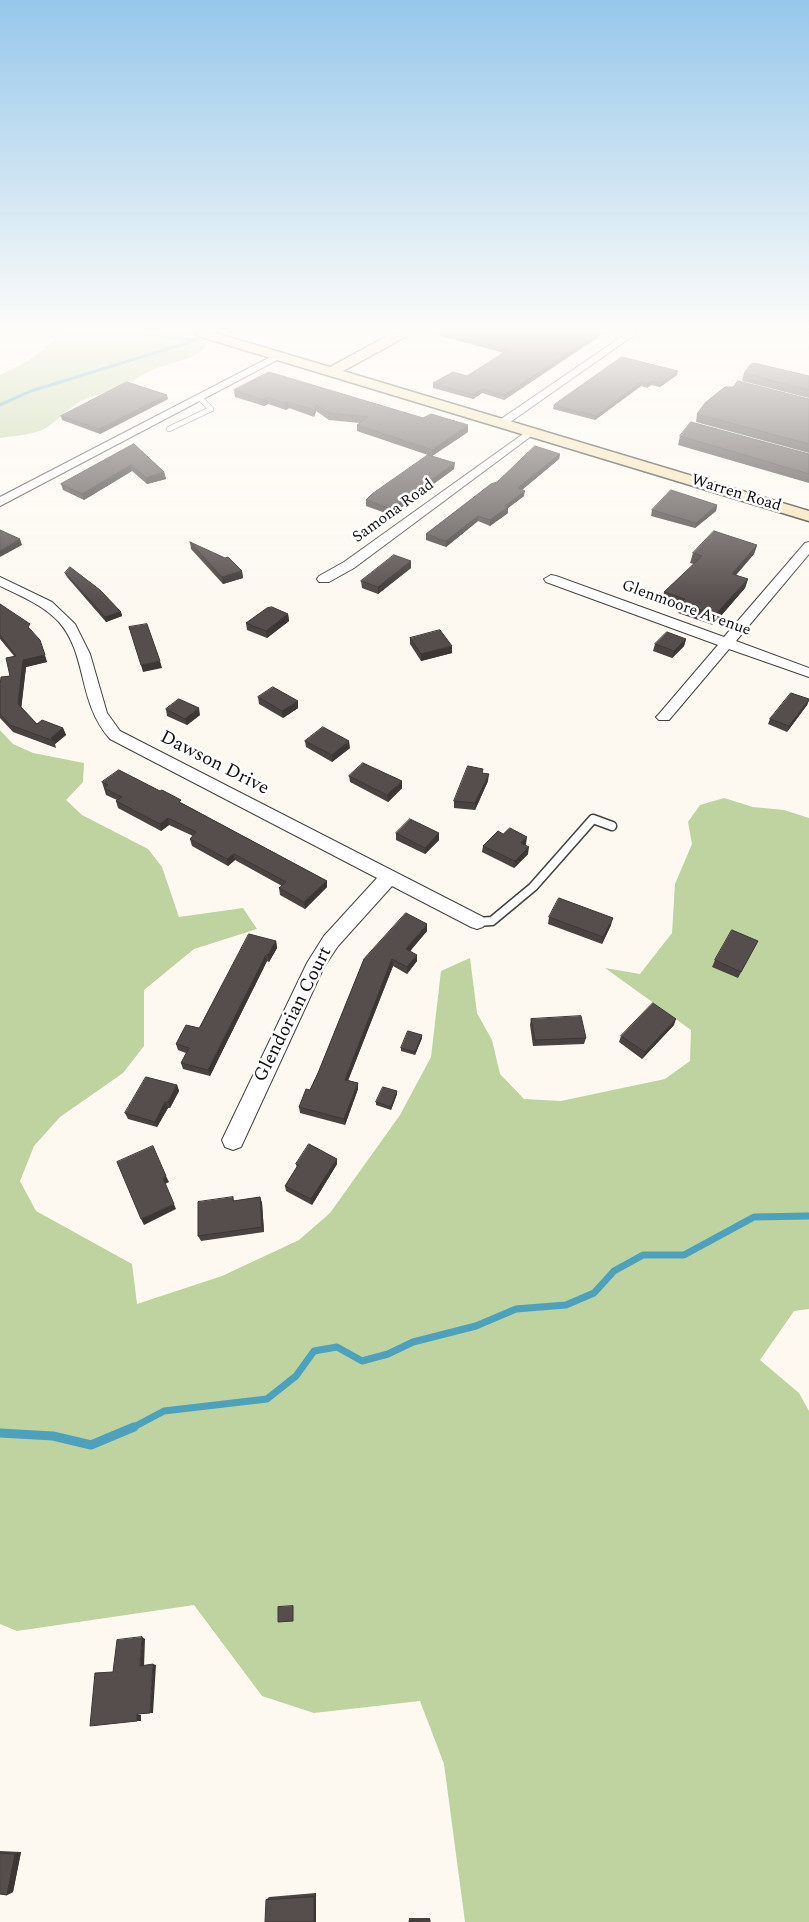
<!DOCTYPE html>
<html>
<head>
<meta charset="utf-8">
<style>
  body { margin:0 }
  canvas { display:block; background:#fdf9f1 }
</style>
</head>
<body>
<canvas width="809" height="1922"></canvas>
<script>
const ctx = document.querySelector('canvas').getContext('2d');
ctx.lineJoin = 'round';
function fillPath(path, color) { ctx.fillStyle = color; ctx.fill(path, 'evenodd'); }
function strokePath(path, color, width, dash) { ctx.strokeStyle = color; ctx.lineWidth = width; ctx.lineCap = dash ? 'butt' : 'round'; ctx.setLineDash(dash || []); ctx.stroke(path); }
function drawText(font, color, halo, rows, align = 'center') {
  ctx.font = font + ' Spectral,serif'; ctx.lineWidth = 5; ctx.setLineDash([]); ctx.textBaseline = 'middle'; ctx.strokeStyle = halo; ctx.fillStyle = color; for (const [text, x, y, turn = 0] of rows) {
    ctx.save(); ctx.translate(x, y); ctx.rotate((+turn || 0) * Math.PI / 180); ctx.textAlign = isNaN(turn) ? turn : align; if (halo) ctx.strokeText(text, 0, 0); ctx.fillText(text, 0, 0); ctx.restore();
  }
}
const forest = new Path2D(`
  M64 333H189L209 341C200 360 170 362 152 370 141 375 130 383 118 388 108 393 96 394 85 399 69 406 58 422 42 430 29 435 14 436 0 438V375L28 361Z
  M0 730 13 744 33 753 84 763 83 782 66 800 82 815 148 849 162 867 179 917 243 908 257 929 194 949 144 990V1046L123 1073 60 1117 34 1146 20 1181 36 1211 132 1264 137 1304 222 1276 299 1240 330 1213 400 1115 431 1057 441 971 470 958 477 1013 492 1040 500 1074 524 1099 561 1101 665 1079 690 1061 691 1030 605 968 640 974 672 933 675 884 692 844 688 822 700 805 724 798 753 807 784 810 809 818V1309L794 1311 760 1360 799 1393 809 1411V1922H465L444 1764 420 1701 314 1713 262 1696 194 1605 17 1631 0 1624Z`);
const streamFar2 = new Path2D(`
  M150 335 192 340
  M0 405 31 391 190 342 212 333`);
const streamFar1 = new Path2D(`
  M132 1428 164 1411 267 1399 296 1376 314 1351 337 1347 362 1361 388 1354 413 1342 476 1326 516 1309 566 1305 594 1293 614 1271 643 1255H684L754 1217 809 1216`);
const stream = new Path2D(`
  M0 1433 53 1436 91 1445 134 1427`);
const laneFar1 = new Path2D(`
  M169 429 211 409 199 397`);
const lane = new Path2D(`
  M477 922 492 921 533 887 593 819 612 826`);
const street = new Path2D(`
  M627 333H637L506 425H498L497 423 498 421Z
  M278 353 283 356 281 358 0 506V497Z
  M530 429 535 432 534 434 354 568 329 582H319L317 579 319 576 344 562Z
  M809 542V554L736 641 809 668V677L729 649 669 720H659L656 717 659 714 718 645 546 582 544 579 551 575 556 576 724 637 805 543Z
  M0 577 52 602 75 624 90 654 107 713 120 731 483 917 486 922 483 927 477 929 471 927 392 886 338 946 324 967 241 1147 233 1150 225 1147 222 1140 307 963 324 936 377 878 110 739C77 702 88 655 59 622 43 605 21 596 0 586Z`);
const secondary = new Path2D(`
  M196 333H215L330 367 393 333H408L407 336 343 371 809 511V521L198 336Z`);
const wall = new Path2D(`
  M433 332H606L504 400 482 393 473 399 433 388V383L467 376 504 353 433 334Z
  M622 357 677 375 660 387 651 385 647 388 641 386 595 420 553 409 554 405Z
  M744 373 809 376V398L742 381Z
  M234 390 468 432 432 456 454 469 391 515 366 506V500L428 455 357 431V425L360 423 329 420 316 411 314 417 289 408 286 410 268 404 264 406 235 397Z
  M168 399 100 434 62 420 61 416Z
  M809 399V453L696 422 697 414Z
  M680 436 809 454V483L678 445Z
  M134 444 164 472 166 479 147 484 132 471 84 500 63 490 61 484Z
  M560 454 559 459 522 490 524 496 508 508V513L490 526 478 521 446 547 426 540V534L497 482Z
  M717 505 716 511 695 528 651 516 652 510Z
  M190 542 242 571 243 578 223 584 191 549Z
  M757 545 754 554 736 575 748 579 745 588 713 625 678 613 680 608 662 601 664 592 694 564 690 563 693 553Z
  M411 561V568L378 594 362 588 361 581Z
  M65 573 121 612 122 616 106 622 67 577Z
  M0 604 32 631 47 662 26 667 21 707 37 724 63 728 66 735 55 744 56 748 13 732 0 718V686L10 676 14 656 0 639Z
  M288 614 289 621 267 638 247 630 246 623Z
  M410 638 452 653 421 661 410 644Z
  M686 639 684 646 672 658 653 651 655 644Z
  M258 697 298 708 283 718 259 704Z
  M809 700 807 705 787 732 768 724 770 719Z
  M166 709 200 715 187 725 167 716Z
  M305 741 350 748 332 762 306 747Z
  M349 776 402 788 388 802 350 782Z
  M488 781 475 810 454 808V801Z
  M102 782 182 803 327 881V887L305 909 280 895 279 888 282 886 235 860 228 866 192 846 190 839 193 836 169 825 161 831 118 808 116 801 117 800 106 795Z
  M396 833H439V840L425 854 396 840Z
  M503 834 526 844 525 845 528 854 514 868 482 852 483 846Z
  M549 917 611 925 602 944 548 924Z
  M427 931 410 951 417 961 407 974 393 966 348 1080 358 1083V1089L345 1125 300 1113 299 1107 310 1090 318 1073 364 959Z
  M276 941 277 948 269 962 267 961 210 1076 183 1069 181 1063 186 1053 178 1050 176 1044 199 1028Z
  M758 941 738 978 712 967 715 960Z
  M531 1019 586 1038 584 1044 533 1046 530 1025Z
  M674 1025 642 1059 619 1042 621 1036Z
  M422 1038 415 1055 401 1051V1048Z
  M177 1085 179 1091 170 1108H168L157 1127 128 1119 125 1113Z
  M397 1094 391 1110 376 1105V1102Z
  M296 1164H337L312 1205 286 1191 285 1186 297 1168Z
  M233 1197 234 1201 260 1197 262 1203 264 1232 201 1241 198 1236Z
  M0 1851 21 1852 13 1892 7 1895 0 1894Z
  M316 1893V1922L266 1900 269 1897Z
  M409 1918H430V1922H409Z`);
const shadedWall = new Path2D(`
  M601 332H606L504 400V395Z
  M678 371 677 375 660 387 661 383Z
  M652 381 651 385 647 388V384Z
  M641 382V386L595 420 596 416Z
  M482 389V393L473 399V395Z
  M167 395 168 399 100 434 99 429Z
  M267 397 268 404 264 406 263 400Z
  M288 402 289 408 286 410 285 403Z
  M316 405V411L314 417V410Z
  M468 425V432L432 456V450Z
  M560 454 559 459 517 494 518 488Z
  M455 463 454 469 391 515V509Z
  M131 465 132 471 84 500 82 494Z
  M164 472 166 479 147 484 146 478Z
  M525 491 524 496 508 508V513L490 526V520L505 506Z
  M717 505 716 511 695 528 696 523Z
  M478 516V521L446 547V541Z
  M20 539 22 545 0 557V551Z
  M757 545 754 554 729 583 732 574Z
  M411 561V568L378 594V587Z
  M242 571 243 578 223 584 222 577Z
  M748 579 745 588 713 625 715 615Z
  M121 612 122 616 106 622 105 617Z
  M288 614 289 621 267 638 266 631Z
  M686 639 684 646 672 658 674 651Z
  M452 646V653L421 661V654Z
  M45 655 47 662 26 667 21 711 18 704 23 660Z
  M160 661 162 668 143 672 141 665Z
  M809 700 807 705 787 732 789 726Z
  M298 701V708L283 718 282 711Z
  M199 708 200 715 187 725 185 719Z
  M63 728 66 735 55 744 54 741 51 738Z
  M349 741 350 748 332 762V755Z
  M489 774 488 781 475 810V803Z
  M402 781V788L388 802 387 795Z
  M168 818 169 825 161 831 160 824Z
  M439 833V840L425 854V848Z
  M527 837 526 844 520 850 521 843Z
  M529 847 528 854 514 868 515 861Z
  M234 854 235 860 228 866 227 859Z
  M327 881V887L305 909 304 902Z
  M613 918 611 925 602 944 603 937Z
  M427 924V931L406 956V949Z
  M276 941 277 948 269 962 268 955Z
  M266 955 267 961 210 1076 208 1070Z
  M417 955V961L407 974V967Z
  M392 959 393 966 346 1086 345 1080Z
  M676 1019 674 1025 642 1059 645 1052Z
  M422 1035V1038L415 1055V1052Z
  M358 1083V1089L345 1125 344 1119Z
  M177 1085 179 1091 170 1108 168 1102Z
  M397 1091V1094L391 1110V1107Z
  M165 1102 168 1108 157 1127 155 1122Z
  M337 1159V1164L312 1205 311 1199Z
  M166 1176 169 1182 165 1184 163 1178Z
  M260 1197 262 1203 264 1232 262 1227Z
  M174 1204 176 1209 144 1225 141 1219Z
  M142 1637 145 1639 144 1667 140 1666Z
  M153 1664 156 1665 153 1713H150Z
  M137 1714 141 1715V1721H137Z
  M21 1852 13 1892 7 1895 15 1854Z
  M316 1893V1922H314V1897Z`);
const building = new Path2D(`
  M443 332H601L504 395 482 389 473 395 433 383 453 372 467 376 508 350Z
  M622 357 678 371 661 383 652 381 647 384 641 382 596 416 554 405Z
  M754 363 809 376V390L744 373 750 365Z
  M269 372 423 418 431 414 468 425 432 450 357 425 368 417 329 413 316 405 314 410 288 402 285 403 267 397 263 400 234 390Z
  M738 381 809 399V444L697 414 705 403 725 387H733Z
  M127 382 167 395 99 429 61 416Z
  M691 422 809 454V474L680 436Z
  M134 444 164 472 146 478 131 465 82 494 61 484Z
  M535 446 560 454 518 488 525 491 505 506 508 507 490 520 478 516 446 541 426 534 491 484 497 482Z
  M428 455 455 463 391 509 366 500 372 494Z
  M671 490 717 505 696 523 652 510Z
  M0 530 20 539 0 551Z
  M714 531 757 545 732 574 748 579 715 615 681 603 685 599 664 592 702 556 693 553Z
  M190 542 225 558 228 557 242 571 222 577Z
  M394 555 411 561 378 587 361 581Z
  M70 567 100 590 121 612 105 617 65 573Z
  M0 604 30 624 28 627 40 640 45 655 23 660 18 704 37 724 42 720 63 728 51 738 54 741 10 725 0 714V686L1 677 10 676 6 658 16 656 0 635Z
  M272 607 288 614 266 631 246 623 267 608Z
  M147 624 160 661 141 665 129 627Z
  M440 630 452 646 421 654 410 638Z
  M667 632 686 639 674 651 655 644Z
  M273 687 298 701 282 711 258 697Z
  M791 693 809 699V700L789 726 770 719Z
  M179 699 199 708 185 719 166 709Z
  M323 727 349 741 332 755 305 741Z
  M363 763 402 781 387 795 349 776Z
  M468 766 483 769 482 773 489 774 475 803 454 801Z
  M119 770 160 791 162 790 181 800 179 802 327 881 304 902 279 888 286 882 234 854 227 859 190 839 196 832 168 818 160 824 116 801 122 797 104 788 108 785 102 782Z
  M410 819 439 833 425 848 396 833Z
  M510 828 527 837 521 843 529 847 515 861 483 846 498 831 503 834Z
  M559 898 613 918 603 937 549 917Z
  M406 913 427 924 406 949 417 955 407 967 392 959 345 1080 358 1083 344 1119 299 1107 306 1089 310 1090 318 1073 364 959Z
  M732 930 758 941 741 972 715 960Z
  M249 934 276 941 268 955H266L208 1070 181 1063 189 1048 176 1044 186 1025 199 1028Z
  M653 1003 676 1019 645 1052 621 1036Z
  M581 1016 586 1038 535 1040 531 1019Z
  M408 1031 422 1035 415 1052 401 1048Z
  M146 1077 177 1085 168 1102H165L155 1122 125 1113Z
  M383 1087 397 1091 391 1107 376 1102Z
  M309 1144 337 1159 311 1199 285 1186 298 1165 296 1164Z
  M153 1146 166 1176 163 1178 174 1204 141 1219 117 1162Z
  M233 1197V1201L260 1197 262 1227 198 1236V1202Z
  M293 1606V1621L278 1622V1607Z
  M142 1637 140 1666 153 1664 150 1713 137 1714V1721L90 1726 95 1673 113 1672 117 1640Z
  M0 1853 15 1854 7 1895 0 1894Z
  M314 1897V1922H265L266 1900Z
  M430 1920V1922H409V1921Z`);
const farStreetnames = [
  ["Warren Road",736,494,17],
  ["Samona Road",394,512,-36],
  ["Glenmoore Avenue",686,609,20]
];
const streetNames = [
  ["Dawson Drive",214,764,27],
  ["Glendorian Court",294,1015,-63]
];
fillPath(forest, '#bed3a0');
strokePath(streamFar2, '#4ca1bd', 3);
strokePath(streamFar1, '#4ca1bd', 7);
strokePath(stream, '#4ca1bd', 9);
strokePath(laneFar1, '#414141', 6);
strokePath(lane, '#414141', 11);
strokePath(street, '#414141', 2);
strokePath(secondary, '#303030', 3);
strokePath(laneFar1, '#fff', 5);
strokePath(lane, '#fff', 8);
fillPath(street, '#fff');
fillPath(secondary, '#f5e4b5');
fillPath(wall, '#4a4341');
fillPath(shadedWall, '#3c3735');
fillPath(building, '#564e4c');
strokePath(building, '#3c3735', 1);
const sky = ctx.createLinearGradient(0, 0, 0, 602);
sky.addColorStop(0, '#96c7eb');
sky.addColorStop(0.55, '#fefcf9');
sky.addColorStop(1, '#fefcf900');
ctx.fillStyle = sky;
ctx.fillRect(0, 0, 809, 602);
drawText('16px', '#0e0e0e', '#fff', farStreetnames);
drawText('19px', '#0e0e0e', '#fff', streetNames);
</script>
</body>
</html>
